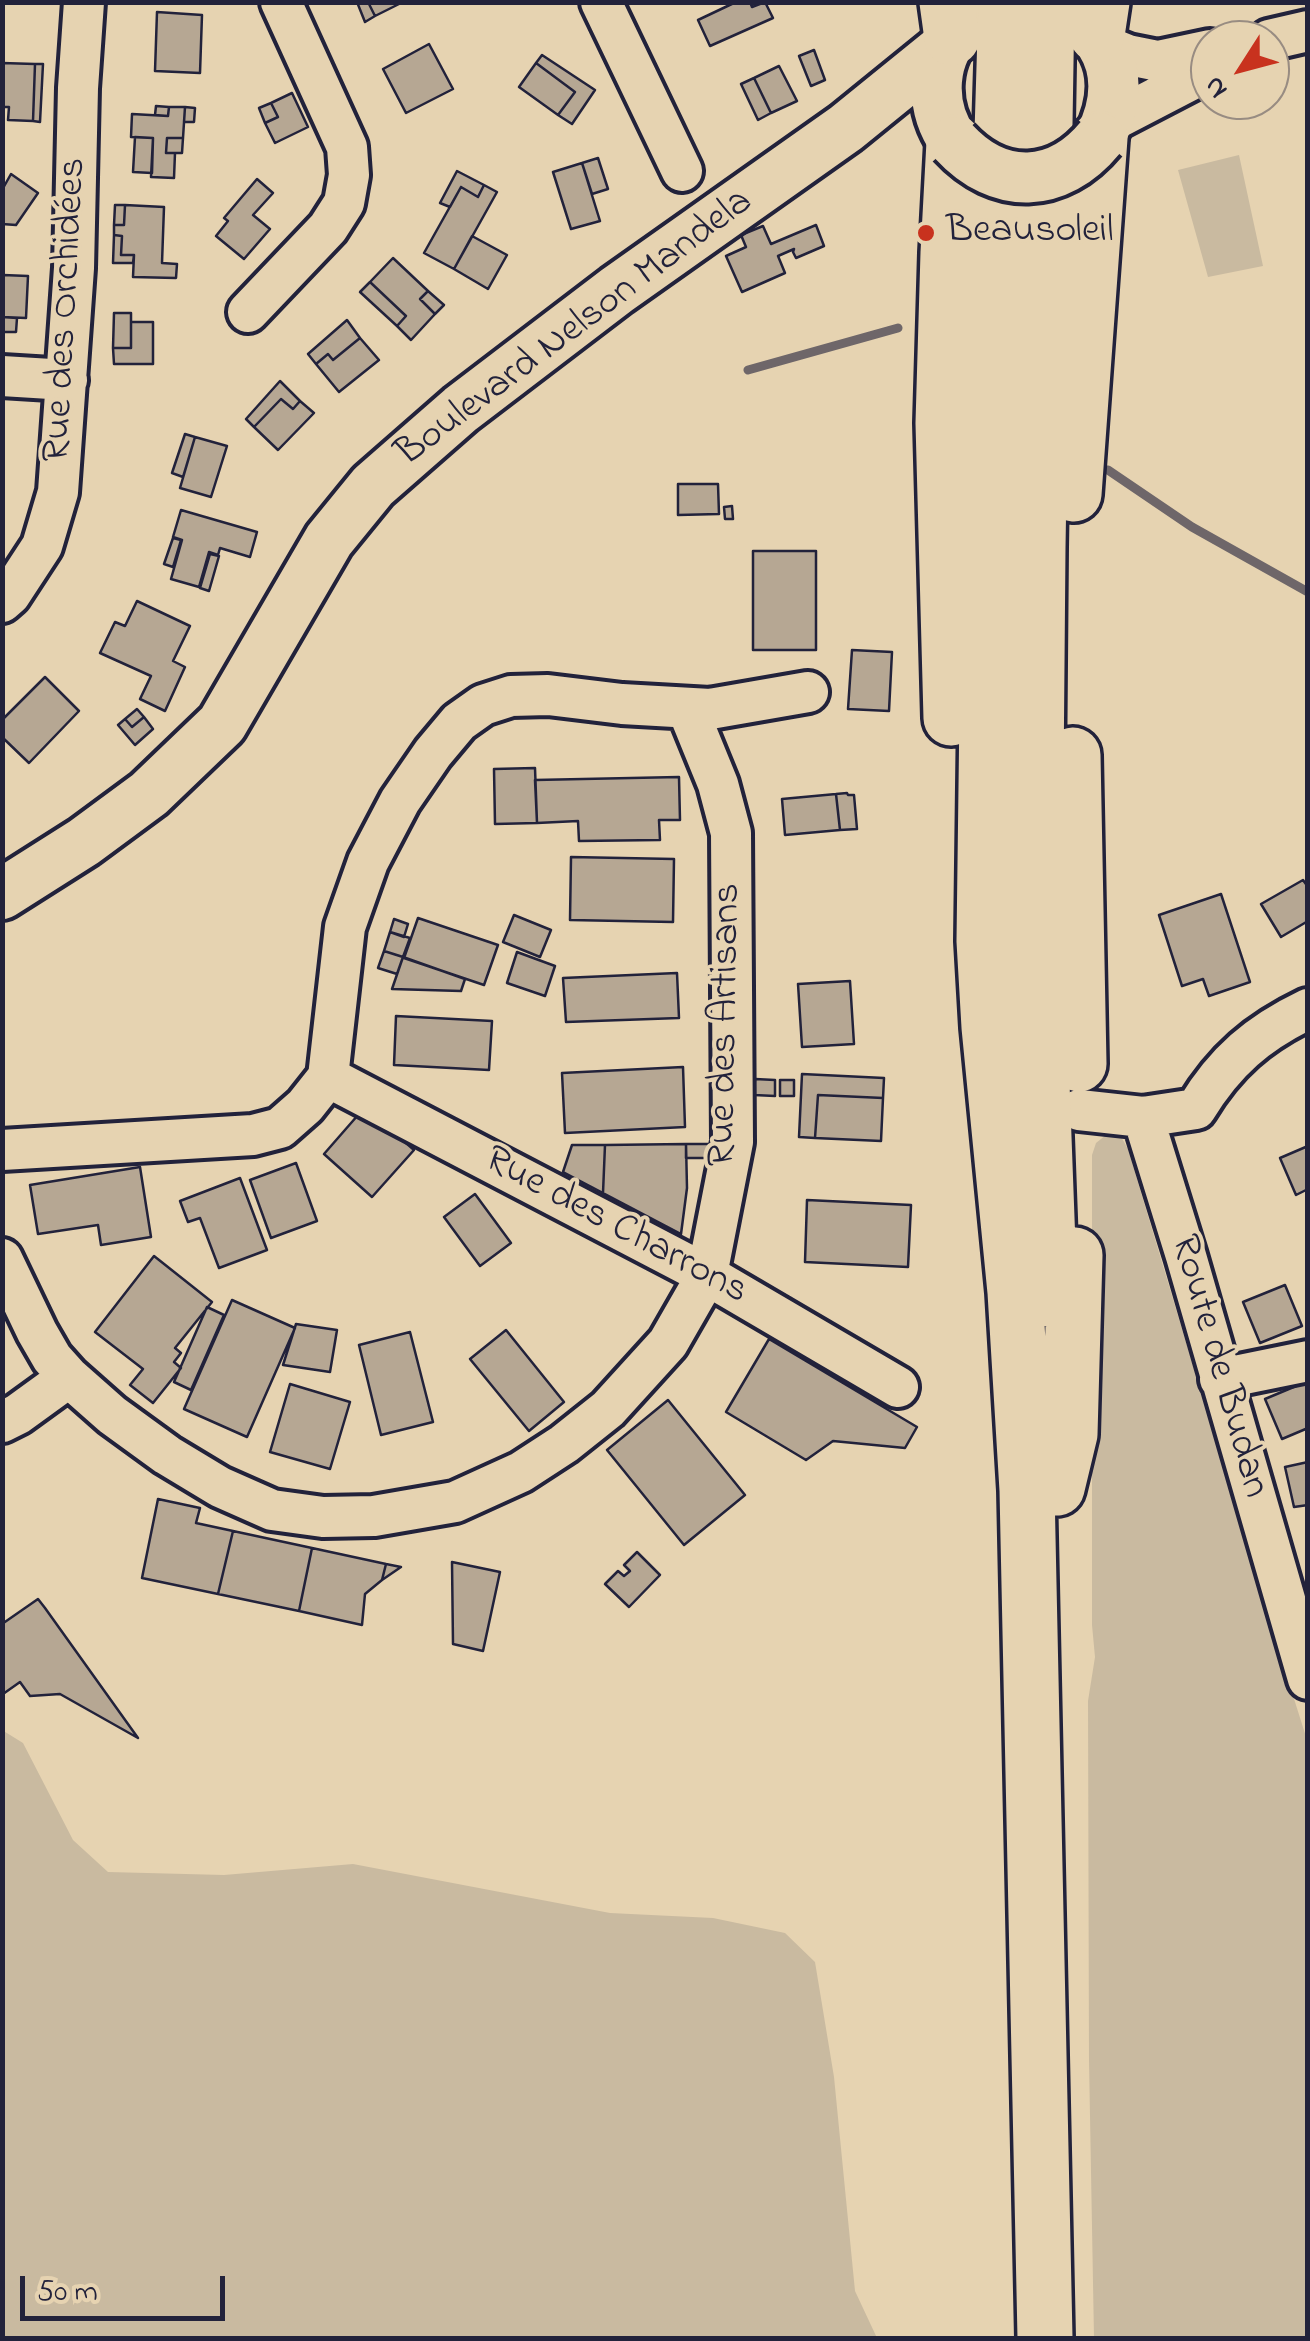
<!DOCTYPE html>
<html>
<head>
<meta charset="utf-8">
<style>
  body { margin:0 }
  #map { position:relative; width:1310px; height:2341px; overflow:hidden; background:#e6d3b1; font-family:"Indie Flower",sans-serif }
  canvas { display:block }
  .frame { position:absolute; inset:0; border:5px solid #22223b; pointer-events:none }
  .north { position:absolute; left:1190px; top:20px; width:100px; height:100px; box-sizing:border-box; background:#e6d3b1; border:2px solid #988c82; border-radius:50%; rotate:234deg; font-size:28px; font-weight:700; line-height:40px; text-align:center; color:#22223b }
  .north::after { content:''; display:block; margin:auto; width:35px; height:45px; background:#c8321e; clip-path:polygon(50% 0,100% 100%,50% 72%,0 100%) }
  .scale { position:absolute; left:20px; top:2276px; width:205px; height:45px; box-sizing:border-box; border:5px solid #22223b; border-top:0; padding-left:12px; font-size:30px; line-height:35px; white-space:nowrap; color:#22223b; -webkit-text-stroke:8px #e6d3b1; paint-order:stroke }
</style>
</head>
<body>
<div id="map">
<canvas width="1310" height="2341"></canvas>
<div class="frame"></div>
<div class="north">N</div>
<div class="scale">50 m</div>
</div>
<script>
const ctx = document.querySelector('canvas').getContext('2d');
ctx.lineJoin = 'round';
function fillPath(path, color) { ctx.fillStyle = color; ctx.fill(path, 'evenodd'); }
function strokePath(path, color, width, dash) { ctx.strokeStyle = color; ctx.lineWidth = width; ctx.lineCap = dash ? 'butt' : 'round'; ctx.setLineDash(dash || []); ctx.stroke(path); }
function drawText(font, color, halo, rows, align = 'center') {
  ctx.font = font + ' "Indie Flower",sans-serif'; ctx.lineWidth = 8; ctx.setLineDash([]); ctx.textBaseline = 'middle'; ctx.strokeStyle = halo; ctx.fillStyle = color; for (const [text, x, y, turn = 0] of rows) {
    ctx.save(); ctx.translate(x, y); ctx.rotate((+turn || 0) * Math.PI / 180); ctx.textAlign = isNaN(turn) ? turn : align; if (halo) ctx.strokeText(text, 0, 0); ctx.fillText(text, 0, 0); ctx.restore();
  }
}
const green = new Path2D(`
  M1239 155 1263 266 1208 277 1178 170Z
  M1106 1135H1120L1128 1149 1272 1629 1307 1740V2338H1094L1089 2060 1088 1701 1095 1657 1092 1625V1155L1096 1143Z
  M2 1730 23 1743 73 1840 108 1872 224 1875 353 1864 610 1913 713 1918 785 1933 815 1962 834 2077 855 2291 877 2338H3Z`);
const stream = new Path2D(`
  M748 370 898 328
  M1108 470 1192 527 1308 592`);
const building = new Path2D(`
  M357 2H368L375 16 365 22Z
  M368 2H403L375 16Z
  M736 2H750L752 7 765 2 773 18 710 46 698 20Z
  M157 12 202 15 200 73 155 71Z
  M429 44 453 89 406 113 383 69Z
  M814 50 825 80 811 86 799 56Z
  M542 55 595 90 572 124 558 115 575 92 536 63Z
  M2 63 35 64 33 121 8 120 9 107H2Z
  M536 63 575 92 558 115 519 87Z
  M35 64H43L40 122 33 121Z
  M779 66 797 101 771 113 754 78Z
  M754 78 771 113 758 120 741 84Z
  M292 93 308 127 275 143 265 123 278 117 271 103Z
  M271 103 278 117 265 123 259 108Z
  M156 106 169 107 168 116 155 115Z
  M169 107H185L183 138H167L166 153H175L174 178 151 177 153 138 131 137 132 114 168 116Z
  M185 107 195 108 194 122H184Z
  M135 137 153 138 152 173 133 172Z
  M167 138H183L182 153H166Z
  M598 158 608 189 592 194 582 163Z
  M582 163 600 221 571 229 553 172Z
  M457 171 484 185 478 197 461 187 450 207 440 203Z
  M11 174 38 193 16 225 2 224V190Z
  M257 179 273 193 253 215 270 229 244 259 216 236 228 221 224 218Z
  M484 185 497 192 454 269 424 253 461 187 478 197Z
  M115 205H125L124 225H114Z
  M125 205 164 207 162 263 177 264 176 278 133 277 134 255H121L122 236 114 235V225H124Z
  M816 225 824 246 796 258 793 252 794 249 778 256 785 273 742 292 726 256 746 247 741 235 763 226 771 244Z
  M114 235 122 236 121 255H134L133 263H113Z
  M472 236 507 255 488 289 454 269Z
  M393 258 428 291 420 299 435 314 411 340 397 326 406 316 370 282Z
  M3 275 28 276 26 318 2 317Z
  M370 282 406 316 397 326 360 292Z
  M428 291 444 305 435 314 420 299Z
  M114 313H131V348H113Z
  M2 317 17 318 16 332H2Z
  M347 320 360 338 333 360 328 354 316 364 308 354Z
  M131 322H153V364H114L113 348H131Z
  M360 338 379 360 339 392 316 364 328 354 333 360Z
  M280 381 300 401 293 409 281 399 254 427 246 419Z
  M281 399 293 409 300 401 314 413 278 450 254 427Z
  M185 434 195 437 183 477 172 473Z
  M195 437 227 446 211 497 180 488Z
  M678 484H718L719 514 678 515Z
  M732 506 733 519H725L724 507Z
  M181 510 257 532 250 557 220 548 218 555 209 552 199 587 171 579 182 540 173 537Z
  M173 538 181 540 173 567 164 564Z
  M753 551H816V650H753Z
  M210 554 219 556 209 591 200 588Z
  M137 601 190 626 173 661 185 667 165 711 140 699 151 676 100 653 115 622 125 626Z
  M852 650 892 652 889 711 848 709Z
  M45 677 79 711 29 763 2 737V720Z
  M137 709 144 717 132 727 125 719Z
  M144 717 153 729 135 745 118 725 125 719 132 727Z
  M535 768 537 823 495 824 494 769Z
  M679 777 680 820H659L660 840 579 841 578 821 537 823 535 780Z
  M847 793 848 795H854L857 829 840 830 836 794Z
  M836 794 840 830 785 835 782 799Z
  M571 857 674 859 673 922 570 920Z
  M1303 880 1308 887V921L1281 937 1261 904Z
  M1221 894 1250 982 1209 996 1203 979 1182 986 1159 915Z
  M514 915 551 930 540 957 503 942Z
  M418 918 498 945 484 985 404 958Z
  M394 919 408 924 404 937 390 932Z
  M390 932 410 938 403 957 384 951Z
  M384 951 403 957 397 974 378 968Z
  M517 952 555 966 545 996 507 983Z
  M403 957 465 979 461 991 392 989Z
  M677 973 679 1018 566 1022 563 978Z
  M850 981 854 1044 802 1047 798 984Z
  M396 1016 492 1021 489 1070 394 1065Z
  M683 1067 685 1127 565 1133 562 1073Z
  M802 1074 884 1078 883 1098 818 1095 815 1138 799 1137Z
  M755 1079 775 1080V1096L754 1095Z
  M780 1080H794V1096H780Z
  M818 1095 883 1098 881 1141 815 1138Z
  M365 1107 414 1150 372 1197 324 1154Z
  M686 1144 687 1188 681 1234 603 1193 605 1145Z
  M686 1144H717V1158H686Z
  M572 1145H605L603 1193 563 1172Z
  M1308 1146V1189L1296 1195 1280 1158Z
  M296 1163 317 1221 271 1238 250 1180Z
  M140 1167 151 1237 101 1245 98 1225 38 1234 30 1185Z
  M240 1178 267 1250 219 1268 200 1218 188 1222 180 1201Z
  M475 1194 511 1243 480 1266 444 1217Z
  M807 1200 911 1205 908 1267 805 1262Z
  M154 1256 212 1302 175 1348 181 1353 174 1362 181 1368 153 1403 130 1385 143 1369 95 1332Z
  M1285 1285 1302 1326 1260 1343 1243 1302Z
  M232 1300 295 1328 247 1437 184 1409Z
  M207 1307 224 1315 191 1390 174 1382Z
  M296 1324 337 1330 330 1372 283 1365Z
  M506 1330 564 1402 529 1431 470 1359Z
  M410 1332 433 1422 381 1435 359 1345Z
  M769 1339 917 1427 905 1448 833 1441 806 1460 726 1412Z
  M1308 1381V1428L1282 1439 1265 1399Z
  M290 1384 350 1402 330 1469 270 1452Z
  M668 1400 745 1495 684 1545 607 1450Z
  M1308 1462V1505L1294 1507 1285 1467Z
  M158 1499 200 1508 196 1523 233 1531 218 1594 142 1578Z
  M233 1531 312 1548 299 1611 218 1594Z
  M312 1548 386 1564 382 1580 365 1594 362 1625 299 1611Z
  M637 1552 660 1575 629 1607 605 1584 618 1571 624 1576 630 1571 624 1565Z
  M452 1562 500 1572 483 1651 453 1644Z
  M386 1564 401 1567 382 1580Z
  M38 1599 45 1608 138 1738 60 1694 30 1696 20 1682 3 1694 2 1624Z`);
const minor = new Path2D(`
  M601 2 682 171
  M1269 40 1308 31
  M1103 45 1128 55 1158 61 1210 50
  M1108 123 1210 70
  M248 312 328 228 344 203 349 175 347 147 281 2
  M2 376 67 380
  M2 602 10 595 42 546 58 492 74 268 78 88 84 2
  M328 1077 707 1275 898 1387
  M1079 1110 1143 1117 1196 1109C1225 1061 1258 1033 1308 1009
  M1143 1117 1186 1256 1308 1679
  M2 1150 253 1135 280 1128 305 1106 328 1077 345 927 368 862 400 801 433 753 459 722 483 705 511 696 548 695 622 704 710 709 808 692
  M2 1259 37 1332 52 1358 69 1377 112 1415 167 1455 220 1487 272 1510 323 1517 374 1516 455 1502 521 1472 564 1444 608 1409 668 1343 707 1275 733 1142 731 833 718 784 687 708
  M1220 1379 1308 1361
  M2 1422 18 1414 69 1377`);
const major = new Path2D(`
  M1067 10C1116 41 1125 87 1100 138
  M954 142C928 105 931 54 965 23 975 13 988 8 1000 2
  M2 894 84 842 149 794 222 724 329 540 373 486 461 409 617 290 846 128 947 46`);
const highway = new Path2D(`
  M947 2 952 38
  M1006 2 989 556 984 941 989 1027 1015 1292 1027 1490 1045 2338
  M1047 2 1038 547 1035 895 1050 1299
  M1097 35 1102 2
  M1074 494 1100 138
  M951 718 943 423 948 253 954 142
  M1073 755 1079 1064
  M1057 1488 1070 1434 1075 1255`);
const majorBridge = new Path2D(`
  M954 142C999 191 1058 189 1100 138`);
const markers = [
  [926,233,10,"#c8321e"]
];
const poiNames = [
  ["Beausoleil",946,233]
];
const streetNames = [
  ["Rue des Orchidées",68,310,-87],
  ["Boulevard Nelson Mandela",576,330,-37],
  ["Rue des Artisans",728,1025,-89],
  ["Rue des Charrons",615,1228,28],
  ["Route de Budan",1217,1367,74]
];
fillPath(green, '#c9baa0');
strokePath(stream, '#6e6669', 9);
fillPath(building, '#b6a793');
strokePath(building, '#22223b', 2.5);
strokePath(minor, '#22223b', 48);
strokePath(major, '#22223b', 58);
strokePath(highway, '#22223b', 62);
strokePath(minor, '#e6d3b1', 40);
strokePath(major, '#e6d3b1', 50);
strokePath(highway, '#e6d3b1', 55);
strokePath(majorBridge, '#22223b', 58, []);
strokePath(majorBridge, '#e6d3b1', 50);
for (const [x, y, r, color] of markers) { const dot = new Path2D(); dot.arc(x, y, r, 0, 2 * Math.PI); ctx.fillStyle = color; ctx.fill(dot); strokePath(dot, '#e6d3b1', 4); }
drawText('40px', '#22223b', '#e6d3b1', poiNames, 'left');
drawText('40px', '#22223b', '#e6d3b1', streetNames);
</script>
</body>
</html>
